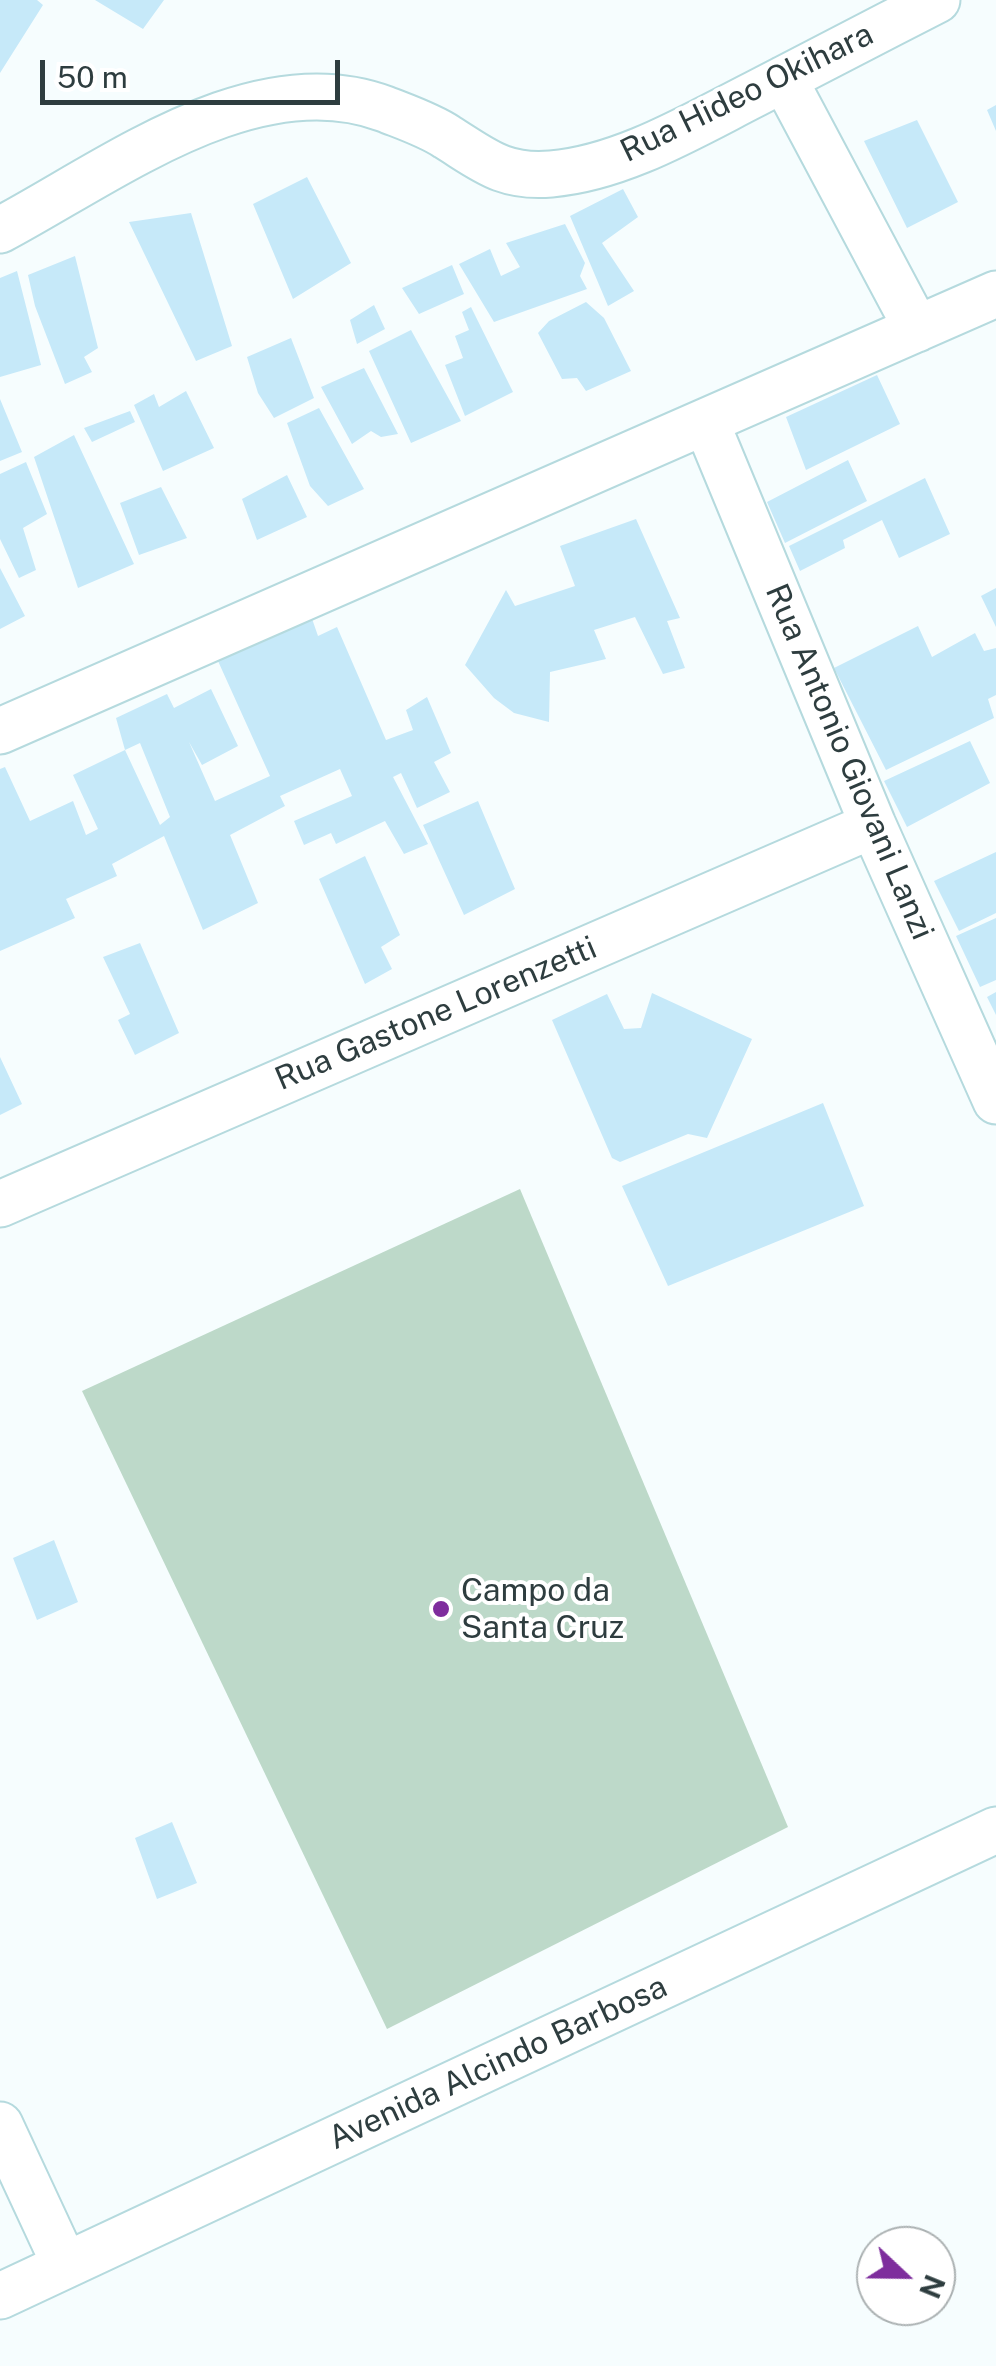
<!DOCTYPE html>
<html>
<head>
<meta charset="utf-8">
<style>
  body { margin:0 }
  #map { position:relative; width:996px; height:2366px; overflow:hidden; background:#f6fdfe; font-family:"Public Sans",sans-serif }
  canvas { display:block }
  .north { position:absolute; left:856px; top:2226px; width:100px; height:100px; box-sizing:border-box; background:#fff; border:2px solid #abb1b2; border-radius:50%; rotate:112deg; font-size:28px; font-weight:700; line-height:40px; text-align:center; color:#2e3d3f }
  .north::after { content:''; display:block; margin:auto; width:35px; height:45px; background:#7e2d9d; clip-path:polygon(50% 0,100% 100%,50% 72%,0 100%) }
  .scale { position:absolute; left:40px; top:60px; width:300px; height:45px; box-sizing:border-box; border:5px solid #2e3d3f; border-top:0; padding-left:12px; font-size:30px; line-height:35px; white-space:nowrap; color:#2e3d3f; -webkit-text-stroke:8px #fff; paint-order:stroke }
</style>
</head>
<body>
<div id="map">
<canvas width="996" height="2366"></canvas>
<div class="north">N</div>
<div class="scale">50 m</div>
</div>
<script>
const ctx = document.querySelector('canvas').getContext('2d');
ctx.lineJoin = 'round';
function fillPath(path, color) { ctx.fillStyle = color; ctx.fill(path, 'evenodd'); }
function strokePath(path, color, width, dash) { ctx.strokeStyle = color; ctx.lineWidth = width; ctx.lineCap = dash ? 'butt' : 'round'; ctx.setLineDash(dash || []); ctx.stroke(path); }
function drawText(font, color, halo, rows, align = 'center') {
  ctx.font = font + ' "Public Sans",sans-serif'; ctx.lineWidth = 8; ctx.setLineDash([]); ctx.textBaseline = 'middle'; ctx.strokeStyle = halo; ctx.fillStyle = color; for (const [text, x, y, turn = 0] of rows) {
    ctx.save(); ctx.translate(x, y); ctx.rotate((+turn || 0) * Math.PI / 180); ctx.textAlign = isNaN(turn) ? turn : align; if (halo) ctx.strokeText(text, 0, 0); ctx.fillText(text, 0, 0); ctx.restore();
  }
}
const green = new Path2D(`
  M520 1189 788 1827 387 2029 82 1391Z`);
const building = new Path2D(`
  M0 0H37L43 5 0 73Z
  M95 0H164L143 29Z
  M996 105V131L987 110Z
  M917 120 958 202 907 228 864 141Z
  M307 177 351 263 293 299 253 204Z
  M623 189 638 217 602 243 634 291 608 306 570 216Z
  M191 213 232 346 196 361 129 222Z
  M565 224 585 263 580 276 587 289 494 322 459 264 490 249 501 276 520 267 506 243Z
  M75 256 98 348 84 357 92 372 65 384 35 306 28 275Z
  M452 265 464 294 419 314 402 288Z
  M17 271 41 365 0 377V278Z
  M586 302 604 318 631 371 586 391 577 378 562 379 538 333 549 321Z
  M374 305 385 329 357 344 350 320Z
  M471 307 513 392 465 416 445 365 463 358 455 336 469 330 462 312Z
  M411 330 461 421 411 443 369 351Z
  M291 338 314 398 274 418 258 393 247 357Z
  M364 368 398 434 381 437 371 431 352 444 321 387Z
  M877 375 900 424 806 470 786 417Z
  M186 391 214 448 163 471 134 405 154 394 159 407Z
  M0 399 22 452 0 461Z
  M319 408 364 489 328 506 310 486 287 423Z
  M130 411 135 422 92 442 84 428Z
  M74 435 134 564 78 588 34 457Z
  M848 460 867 501 785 543 767 502Z
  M26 462 47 514 23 528 36 570 19 578 0 539V474Z
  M287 475 307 517 257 540 242 499Z
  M925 478 950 534 899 558 882 520 843 540 845 548 800 571 789 546Z
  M161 487 187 538 139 555 120 503Z
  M636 519 680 618 667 621 685 668 663 674 635 617 594 630 606 659 550 672 549 722 514 713 494 698 465 665 506 590 515 606 575 586 560 546Z
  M0 568 25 616 0 629Z
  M996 588V627L981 596Z
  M309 610 318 636 337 627 386 740 413 730 406 710 427 697 451 753 434 762 450 792 417 808 401 773 393 777 428 844 404 854 385 821 336 844 331 833 304 845 294 821 352 796 340 769 280 796 285 806 230 835 258 903 203 930 164 836 112 864 117 876 66 899 75 918 0 951V769L5 767 30 821 73 801 86 835 98 829 73 775 125 750 160 825 170 817 140 743 125 750 116 718 167 694 174 708 211 689 238 746 202 765 189 742 215 801 270 776 213 650Z
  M918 626 932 657 975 633 984 651 996 648V695L988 699 994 718 886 770 834 668Z
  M970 741 990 783 907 827 884 781Z
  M478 801 515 889 464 915 423 825Z
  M996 852V913L959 931 934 881Z
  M365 856 400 935 381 947 392 969 365 984 319 879Z
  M996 918V980L980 987 956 936Z
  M140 943 179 1033 135 1055 118 1020 130 1014 103 957Z
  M996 992V1015L987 997Z
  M652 993 752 1039 707 1138 688 1134 620 1162 612 1158 552 1020 607 994 624 1029 641 1028Z
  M0 1057 22 1104 0 1115Z
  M823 1103 864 1206 668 1286 622 1186Z
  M54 1540 78 1602 37 1620 13 1558Z
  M172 1822 197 1883 157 1899 135 1838Z`);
const minor = new Path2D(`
  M784 79 917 329
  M0 230C111 171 255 60 385 109 405 117 429 125 447 137 484 160 503 178 551 174 622 168 692 126 755 94 815 63 876 31 937 0
  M706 422 873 825 996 1101
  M0 731 996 294
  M0 1204 873 825
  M0 2125 65 2265
  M0 2296 996 1830`);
const markers = [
  [441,1609,10,"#7e2d9d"]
];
const streetNames = [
  ["Rua Hideo Okihara",747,93,-26],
  ["Rua Antonio Giovani Lanzi",849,762,67],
  ["Rua Gastone Lorenzetti",436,1014,-23],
  ["Avenida Alcindo Barbosa",498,2063,-25]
];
const poiNames = [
  ["Campo da",461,1591],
  ["Santa Cruz",461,1628]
];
fillPath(green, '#bdd9c9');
fillPath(building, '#c6e9f9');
strokePath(minor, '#b5dade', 49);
strokePath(minor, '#fff', 45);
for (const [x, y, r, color] of markers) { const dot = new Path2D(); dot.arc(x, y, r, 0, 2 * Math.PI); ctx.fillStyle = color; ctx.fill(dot); strokePath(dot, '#fff', 4); }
drawText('32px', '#2e3d3f', '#fff', streetNames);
drawText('32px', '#2e3d3f', '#fff', poiNames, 'left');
</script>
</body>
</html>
